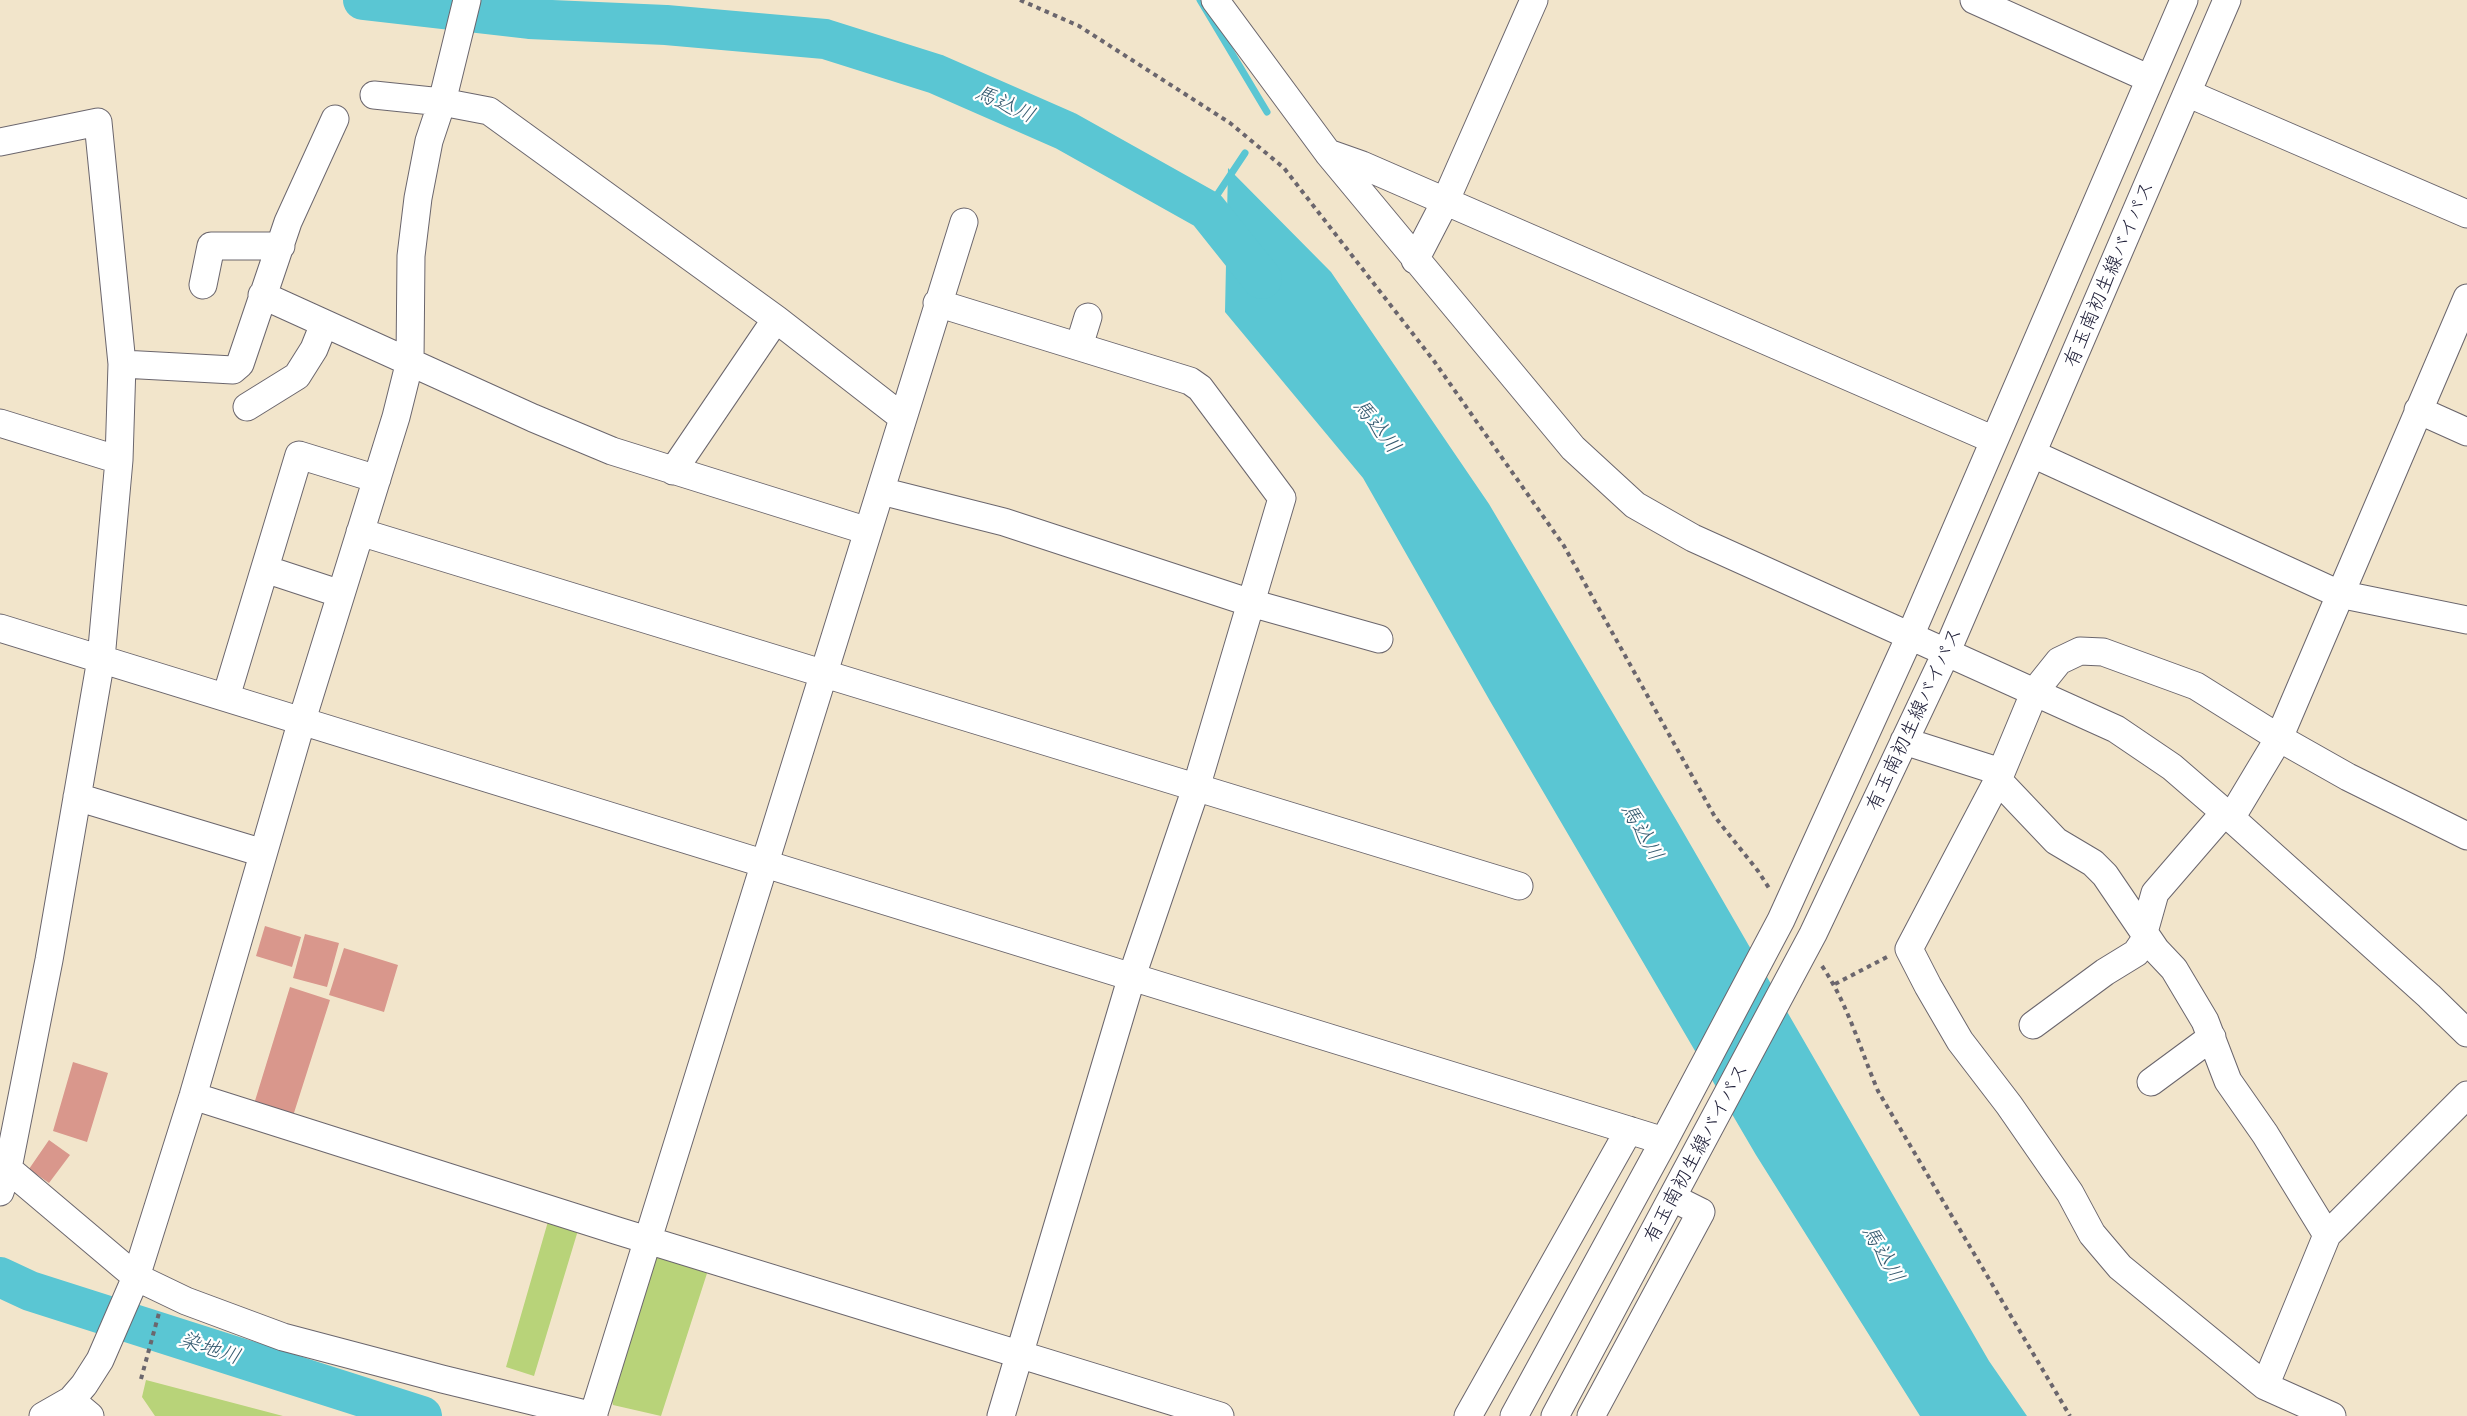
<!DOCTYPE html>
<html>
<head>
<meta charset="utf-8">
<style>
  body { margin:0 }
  canvas { display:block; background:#f2e5cb }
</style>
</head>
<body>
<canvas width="2467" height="1416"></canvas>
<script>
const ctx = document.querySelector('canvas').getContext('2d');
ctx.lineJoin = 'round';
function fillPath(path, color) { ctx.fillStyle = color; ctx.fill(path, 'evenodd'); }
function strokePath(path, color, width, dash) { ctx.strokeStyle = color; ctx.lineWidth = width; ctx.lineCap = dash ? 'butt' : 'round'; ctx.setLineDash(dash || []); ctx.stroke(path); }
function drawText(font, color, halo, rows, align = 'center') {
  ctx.font = font + ' Mali,"Klee One",sans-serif'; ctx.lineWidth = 4.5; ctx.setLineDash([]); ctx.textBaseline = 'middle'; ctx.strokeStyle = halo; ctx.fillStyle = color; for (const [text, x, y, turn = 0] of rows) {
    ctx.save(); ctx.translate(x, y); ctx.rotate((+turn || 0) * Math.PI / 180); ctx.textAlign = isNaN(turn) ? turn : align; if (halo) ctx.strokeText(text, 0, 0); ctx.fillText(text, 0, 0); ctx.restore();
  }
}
const green = new Path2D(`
  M549 1218 579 1227 534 1376 506 1367Z
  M655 1253 710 1264 661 1416 613 1405 611 1397Z
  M146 1380 283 1416H155L142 1397Z`);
const water = new Path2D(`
  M1228 168 1331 272 1489 504 1678 823 1989 1361 2027 1416H1920L1756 1155 1490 701 1363 478 1225 312Z`);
const stream = new Path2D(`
  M1200 0 1267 112
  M1207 210 1245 153`);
const river = new Path2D(`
  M363 0 529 19 666 25 825 39 936 74 1066 131 1207 210 1262 279
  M0 1277 30 1291 422 1416`);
const building = new Path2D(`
  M265 926 301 937 292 967 256 956Z
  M305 934 339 943 327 987 293 978Z
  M344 948 398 965 384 1012 329 995Z
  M290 987 330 1000 293 1116 254 1104Z
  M73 1062 108 1073 87 1142 53 1131Z
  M49 1140 70 1155 49 1183 29 1169Z`);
const path = new Path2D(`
  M1020 0 1079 26 1230 123 1284 168 1434 361 1564 546 1715 817 1758 871 1769 888
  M1822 966C1848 1004 1860 1049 1878 1091L2070 1416
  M1835 984 1887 957
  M141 1379 159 1313`);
const minor = new Path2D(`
  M1215 0 1328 153 1573 448 1635 505 1693 538 2116 729 2172 767 2231 818 2429 996 2467 1033
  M1974 0 2150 79
  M2187 93 2467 214
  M374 95 442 102 489 111 776 319 902 417
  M0 142 98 122 122 364 119 460 101 659 49 960 8 1168 0 1192
  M1328 153 1362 165 1994 440
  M1415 260 1445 202 1534 0
  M203 285 211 246H281
  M262 295 533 418 612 451 868 531
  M937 303 1190 381 1200 388 1282 498 1196 788 1132 976 1001 1416
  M1079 346 1088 317
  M122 364 233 370 240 364 288 222 335 119
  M247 407 297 376 314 349 324 324
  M2418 410 2467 432
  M0 423 119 460
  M2033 454 2339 594 2467 620
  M673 471 776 319
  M881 491 1004 522 1251 603 1379 639
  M360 532 1519 886
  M265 569 341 594
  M0 628 1664 1141
  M226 697 299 455 377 479
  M1904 741 2001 772
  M1998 780 2056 841 2093 863 2105 875 2156 950 2174 969 2205 1021 2228 1081 2265 1134 2327 1235
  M77 797 263 853
  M2231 818 2279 738 2467 298
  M2144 932 2155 893 2225 812
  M2033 1025 2105 972 2136 953 2147 937
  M2151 1082 2212 1037
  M193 1096 618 1231 1220 1416
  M0 1162 136 1277 186 1301 283 1337 442 1379 594 1416
  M2265 1386 2327 1235 2467 1095
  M71 1400 90 1416
  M43 1416 71 1400 84 1385 100 1360 136 1277 193 1096 302 720 396 417 410 361 411 256 418 198 429 141 442 102 467 0
  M593 1416 964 222
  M1468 1416 1629 1130
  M1514 1416 1664 1141 1781 920 1910 636 2184 0
  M1555 1416 1813 934 1947 651 2227 0
  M1591 1416 1701 1212 1673 1198
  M2332 1416 2265 1386 2120 1267 2092 1234 2070 1193 2009 1105 1960 1041 1928 986 1909 949 1998 780 2035 691 2059 661 2080 651 2103 652 2196 686 2279 738 2348 777 2467 836`);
const streetNames = [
  ["有玉南初生線バイパス",2109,274,-67],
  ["有玉南初生線バイパス",1914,719,-65],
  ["有玉南初生線バイパス",1696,1153,-62]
];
const waterNames = [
  ["馬込川",1005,104,24],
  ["馬込川",1377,426,52],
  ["馬込川",1642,832,60],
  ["馬込川",1883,1254,60],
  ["染地川",210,1348,18]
];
fillPath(green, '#b8d379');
fillPath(water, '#5ac6d3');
strokePath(stream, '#5ac6d3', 7);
strokePath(river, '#5ac6d3', 40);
fillPath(building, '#d9978c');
strokePath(minor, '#6b666d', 29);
strokePath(path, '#6b666d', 4, [4.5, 4.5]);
strokePath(minor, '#fff', 27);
drawText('20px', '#22223b', '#fff', streetNames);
drawText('italic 21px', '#365b70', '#fff', waterNames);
</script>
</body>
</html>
